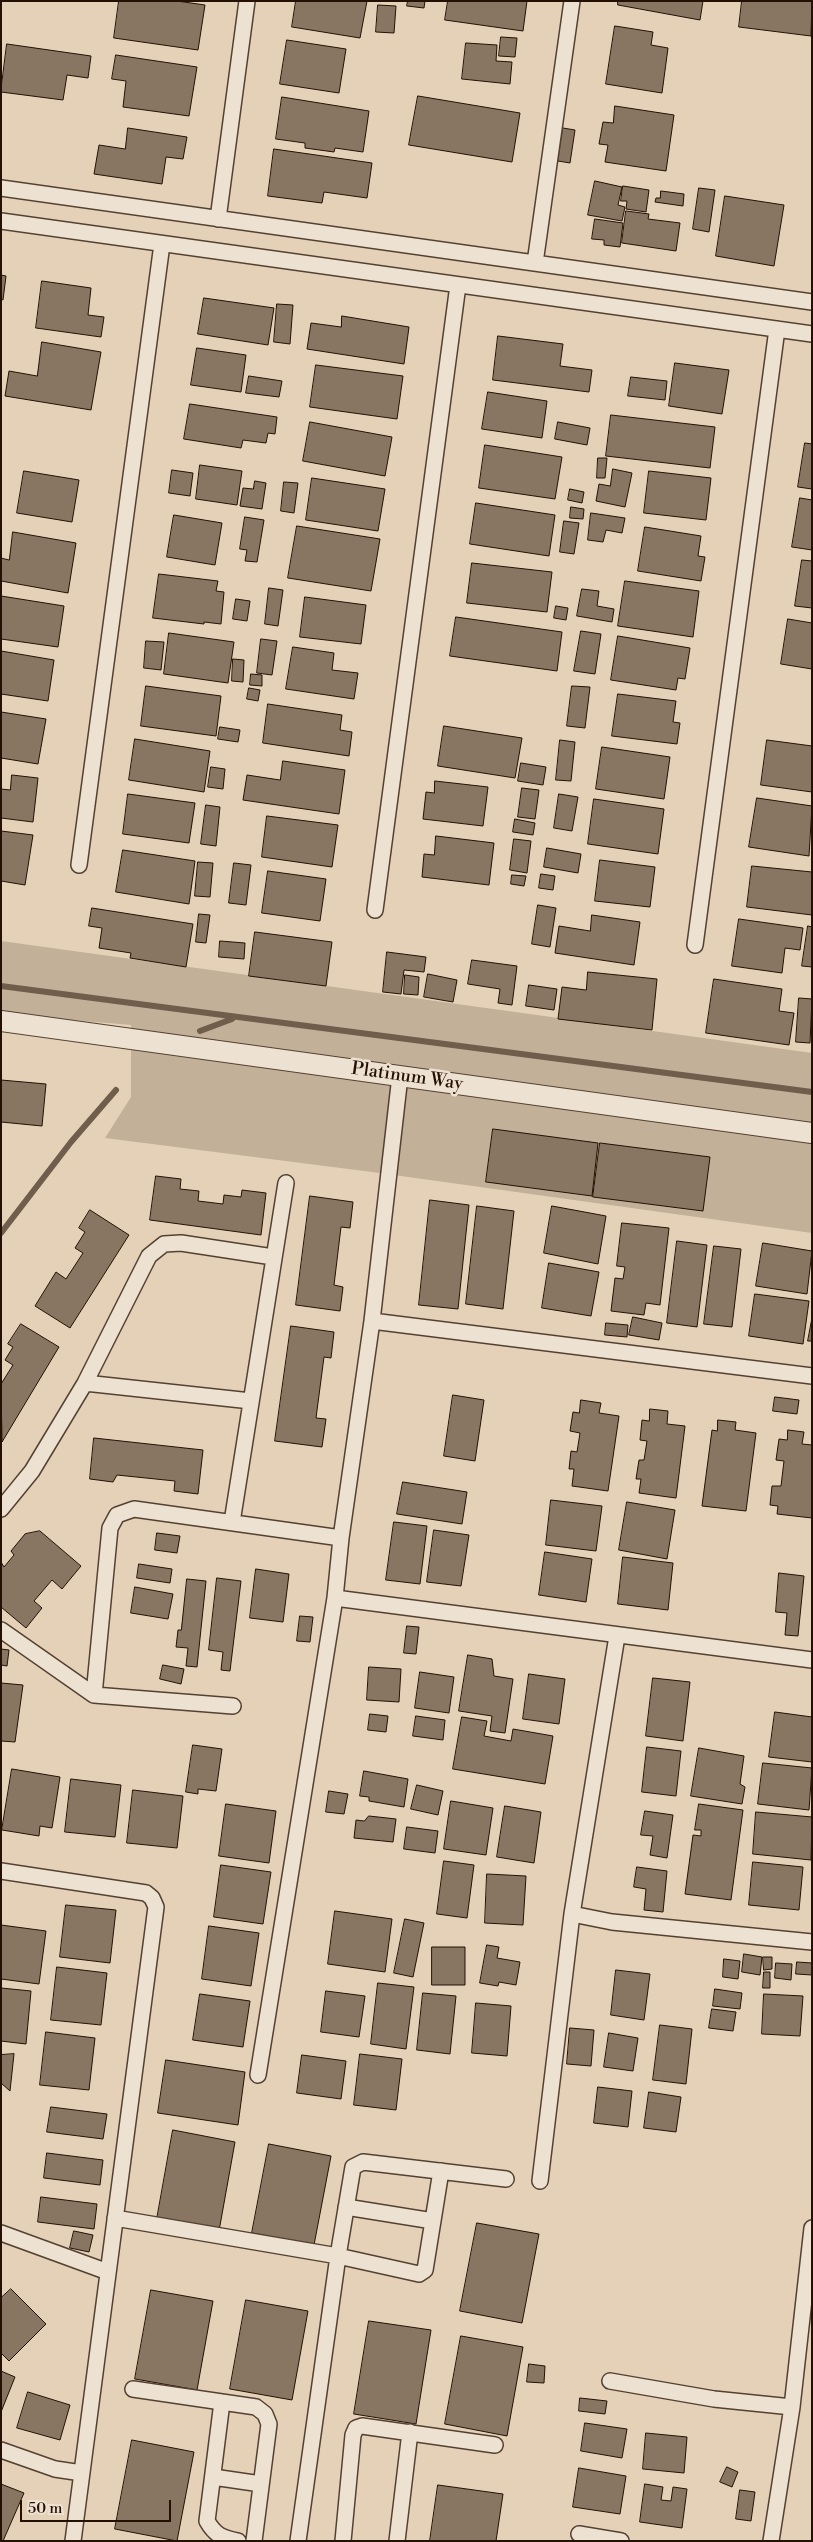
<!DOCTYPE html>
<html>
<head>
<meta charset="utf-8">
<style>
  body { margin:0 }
  #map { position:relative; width:813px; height:2542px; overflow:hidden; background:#e4d1b8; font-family:"Libre Bodoni",serif }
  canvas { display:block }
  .frame { position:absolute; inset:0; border:2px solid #241104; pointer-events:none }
  .scale { position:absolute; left:20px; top:2500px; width:151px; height:22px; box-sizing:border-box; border:2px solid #241104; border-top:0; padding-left:6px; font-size:15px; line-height:18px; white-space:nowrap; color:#241104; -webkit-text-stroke:4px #ede1d1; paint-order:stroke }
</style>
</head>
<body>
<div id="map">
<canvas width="813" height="2542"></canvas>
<div class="frame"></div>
<div class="scale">50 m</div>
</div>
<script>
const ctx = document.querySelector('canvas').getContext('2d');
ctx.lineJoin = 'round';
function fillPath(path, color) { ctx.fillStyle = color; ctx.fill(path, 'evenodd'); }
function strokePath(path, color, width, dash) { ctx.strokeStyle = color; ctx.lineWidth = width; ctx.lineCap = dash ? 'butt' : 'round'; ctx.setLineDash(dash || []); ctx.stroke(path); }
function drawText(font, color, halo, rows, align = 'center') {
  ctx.font = font + ' "Libre Bodoni",serif'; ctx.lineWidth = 5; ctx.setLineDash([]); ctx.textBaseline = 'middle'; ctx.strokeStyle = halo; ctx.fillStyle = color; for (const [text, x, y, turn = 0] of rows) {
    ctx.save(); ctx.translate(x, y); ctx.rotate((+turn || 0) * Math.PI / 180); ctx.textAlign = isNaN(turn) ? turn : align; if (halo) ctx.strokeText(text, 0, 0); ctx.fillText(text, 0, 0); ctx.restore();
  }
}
const green = new Path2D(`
  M1 941 812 1053V1233L372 1172 105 1138 131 1097V1025L1 1014Z`);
const stream = new Path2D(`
  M1 986 812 1092
  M200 1031 232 1019
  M1 1233 71 1142 116 1090`);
const building = new Path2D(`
  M119 1H177L205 5 198 50 114 38Z
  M296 1H367L360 38 292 27Z
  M408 1H425L424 8 407 6Z
  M448 1H527L523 31 445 20Z
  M618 1H703L700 20 618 5Z
  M742 1H812L811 36 739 27Z
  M378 5 396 6 394 33 376 32Z
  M615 26 653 32 651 45 668 48 662 93 606 84Z
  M501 37 517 38 515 57 499 56Z
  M287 40 346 49 339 93 280 84Z
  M466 43 497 45 496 61 512 62 510 84 462 79Z
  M7 44 91 56 88 78 67 75 63 100 1 92Z
  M116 55 197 67 189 116 123 107 126 81 112 79Z
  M418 96 520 113 512 162 409 145Z
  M282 97 369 111 363 152 335 148 334 152 305 148V143L276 139Z
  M615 106 674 115 666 171 605 162 608 145 599 144 603 122 613 123Z
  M128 128 187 137 183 159 166 157 162 184 94 174 99 145 125 149Z
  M563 128 575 130 570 163 558 161Z
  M274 149 372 163 367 198 324 192 322 203 268 196Z
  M595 181 622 187 618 205 625 207 622 221 588 215Z
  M623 186 649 190 646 212 626 209 627 201H621Z
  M699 188 715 190 709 232 693 229Z
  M661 191 684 194 683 206 655 202 656 198H660Z
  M725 196 784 205 774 266 716 256Z
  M626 211 649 214 648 219 680 223 676 251 622 243Z
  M595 219 623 223 620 247 604 245V240L592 239Z
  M1 275 6 276 3 300 1 299Z
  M42 281 91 288 88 315 104 317 101 337 36 328Z
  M204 298 274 308 268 345 198 334Z
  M277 304 293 305 290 344 274 342Z
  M342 316 409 327 404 364 307 349 311 323 341 327Z
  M498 336 563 344 560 366 592 370 589 392 493 380Z
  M42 342 101 352 91 410 5 396 9 371 37 376Z
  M197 348 246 355 241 392 191 385Z
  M675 363 729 370 722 414 669 406Z
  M316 365 403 376 397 419 310 407Z
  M249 376 282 381 279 397 246 393Z
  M631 377 667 381 665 400 628 396Z
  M488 392 547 401 542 438 482 429Z
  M190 404 277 417 275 434 268 433 266 443 243 440 241 448 184 439Z
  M611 415 715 427 710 468 606 456Z
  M310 422 392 437 385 476 303 461Z
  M558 422 590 428 587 445 555 439Z
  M805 443 812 444V489L798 487Z
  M485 445 562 457 555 499 479 488Z
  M598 458H607L605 478H597Z
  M200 465 242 471 237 505 196 499Z
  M613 469 632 473 625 507 596 501 599 484 610 486Z
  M172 470 193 473 190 496 169 493Z
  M24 471 79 480 72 522 17 513Z
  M649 471 711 478 706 520 644 513Z
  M312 478 385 489 378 531 306 520Z
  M255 481 266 483 262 509 240 506 243 488 253 489Z
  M284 482 298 483 294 513 281 511Z
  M570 489 584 492 582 503 568 500Z
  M800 498 812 500V550L792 547Z
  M476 503 555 515 549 556 470 544Z
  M571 507 584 509 583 519 570 518Z
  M591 513 625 518 622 533 606 530 603 542 588 540Z
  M174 515 222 523 215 565 167 557Z
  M245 517 264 520 257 562 245 561 247 550 240 549Z
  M564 521 579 523 574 554 560 552Z
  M297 526 380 539 371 591 288 578Z
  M645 527 701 536 698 556 705 557 701 581 638 571Z
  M13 532 76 543 68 593 1 581V558L9 560Z
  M802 560 812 561V608L795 606Z
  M472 563 552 572 547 612 467 603Z
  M159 574 218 581 216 591 224 592 221 624 204 622V624L153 618Z
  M625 581 699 591 693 637 618 626Z
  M269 588 283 590 278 626 265 624Z
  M582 589 599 591 597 606 614 609 612 622 577 616Z
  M1 596 64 606 58 647 1 639Z
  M305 597 366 605 361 644 300 637Z
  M236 599 250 601 247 621 233 619Z
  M556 606 568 608 566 620 554 618Z
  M456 617 562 632 557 671 450 656Z
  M788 619 812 623V669L781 664Z
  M581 631 601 634 595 674 574 671Z
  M169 633 234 642 228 683 164 674Z
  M618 636 690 648 685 679 678 678 676 690 611 680Z
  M261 639 277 641 272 675 257 673Z
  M146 641 164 642 161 670 144 668Z
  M293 647 334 653 332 670 358 673 354 699 286 689Z
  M1 651 54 660 48 701 1 694Z
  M233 659 244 660 243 682 232 681Z
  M251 674 262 675V686L250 685Z
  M146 686 221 696 216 736 141 726Z
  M572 686 590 687 585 728 567 726Z
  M249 688 260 690 258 701 247 699Z
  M618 694 676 701 673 722 680 723 677 744 612 736Z
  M268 704 342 715 340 730 352 732 349 756 263 743Z
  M1 712 46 719 38 764 1 758Z
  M444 726 522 738 515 778 438 766Z
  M220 727 240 730 238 742 218 739Z
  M135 739 210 751 204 792 129 780Z
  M560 740 575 742 571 781 556 780Z
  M767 740 812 746V792L761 785Z
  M602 747 670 757 664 799 596 789Z
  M283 761 345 770 339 814 243 800 247 775 280 780Z
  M521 763 546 767 543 785 518 781Z
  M211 767 225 769 223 789 208 787Z
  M12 775 38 778 33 822 1 818V789L10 790Z
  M435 781 488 787 483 826 423 819 426 792 434 793Z
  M522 788 539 790 535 819 518 817Z
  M128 794 195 803 189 843 123 834Z
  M559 794 578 797 572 831 554 828Z
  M757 798 812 806 809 856 749 847Z
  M594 799 664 809 658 854 588 844Z
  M206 805 220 807 216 846 201 844Z
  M267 816 338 825 332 867 262 857Z
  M515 819 535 823 533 835 513 832Z
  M1 831 33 835 25 885 1 881Z
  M436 836 494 843 489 885 422 877 424 854 434 855Z
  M514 839 531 841 527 873 510 870Z
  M547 848 581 854 578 873 544 867Z
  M123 850 195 861 189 904 116 892Z
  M600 860 655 867 650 907 595 901Z
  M198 862 213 863 210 897 195 896Z
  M234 863 251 865 246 905 229 903Z
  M752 866 812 872V915L747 907Z
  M268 871 326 879 320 921 262 913Z
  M541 874 555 876 553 890 539 888Z
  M512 875 526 876 524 886 511 884Z
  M538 905 556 908 550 947 532 944Z
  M92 908 193 924 186 967 130 958 131 953 99 948 102 928 89 926Z
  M199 914 210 915 206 943 196 942Z
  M592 915 640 922 634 965 555 953 559 926 590 931Z
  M739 919 803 928 800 950 785 948 782 973 732 966Z
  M808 926 812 927V967L802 966Z
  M255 932 332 942 326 986 249 976Z
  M220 941 245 943 244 959 219 957Z
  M387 952 426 957 424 972 404 970 401 994 383 992Z
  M472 960 517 966 512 1005 498 1003 500 989 468 984Z
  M588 972 657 979 652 1030 558 1019 562 987 586 990Z
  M428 974 457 980 453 1002 424 997Z
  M405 975 419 977 418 995 404 994Z
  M714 979 782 989 779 1011 794 1013 789 1045 706 1033Z
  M529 985 557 989 554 1010 526 1006Z
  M799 998 812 999 810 1043 796 1042Z
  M1 1080 46 1084 42 1126 1 1122Z
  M493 1129 598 1143 592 1196 486 1182Z
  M600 1143 710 1157 703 1211 593 1197Z
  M156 1176 181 1179 180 1189 199 1191 198 1201 223 1204 224 1195 241 1197 242 1190 266 1193 261 1235 150 1220Z
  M310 1196 353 1202 350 1228 341 1227 334 1285 343 1287 340 1311 296 1305Z
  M430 1200 469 1205 458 1309 419 1305Z
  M477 1206 514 1211 503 1309 466 1304Z
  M552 1206 606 1216 598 1264 544 1253Z
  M90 1210 129 1235 70 1328 35 1306 56 1272 66 1279 83 1253 75 1248 85 1232 79 1228Z
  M622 1223 669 1228 660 1305 646 1303 644 1315 611 1311 615 1278 623 1279 625 1267 617 1266Z
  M677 1241 707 1245 697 1327 667 1323Z
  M763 1243 812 1251 807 1294 756 1286Z
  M714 1246 741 1249 732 1327 704 1324Z
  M549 1263 599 1272 591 1316 542 1308Z
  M755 1294 809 1301 803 1344 749 1336Z
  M633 1317 662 1323 659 1340 629 1335Z
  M812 1318V1341H808Z
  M606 1323 628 1325 627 1337 605 1335Z
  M21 1324 59 1347 2 1442 1 1384 13 1365 5 1360 13 1347 8 1344Z
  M291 1326 334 1332 331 1358 324 1357 316 1418 326 1419 322 1447 275 1441Z
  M453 1395 484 1400 475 1461 444 1456Z
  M775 1397 799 1400 797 1414 773 1411Z
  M581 1400 601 1403 599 1413 619 1416 608 1491 572 1486 574 1469H569L571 1451 577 1452 580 1433 570 1431 573 1412 579 1413Z
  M650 1409 668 1411 667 1424 685 1426 676 1498 639 1493 641 1479H636L639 1460H644L647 1441 640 1440 642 1420 649 1421Z
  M718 1420 736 1422 735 1430 756 1433 746 1511 702 1506 712 1430 717 1431Z
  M788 1430 804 1432 802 1444 812 1445V1518L777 1514 778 1506 770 1505 772 1486H781L784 1461 776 1460 779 1439 787 1440Z
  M94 1438 203 1450 198 1494 174 1491 175 1481 117 1475 113 1482 90 1479Z
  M403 1482 467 1492 462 1524 397 1514Z
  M551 1500 602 1506 596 1551 546 1545Z
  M627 1502 675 1510 667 1559 619 1550Z
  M394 1522 427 1526 420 1584 386 1580Z
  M434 1530 469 1535 461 1586 427 1582Z
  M40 1531 81 1566 62 1589 52 1580 34 1601 42 1608 26 1628 1 1607V1562L4 1567 14 1555 11 1551 25 1534Z
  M157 1533 180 1536 177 1553 155 1550Z
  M545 1552 592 1559 586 1602 539 1595Z
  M623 1557 673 1563 668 1610 618 1604Z
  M139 1564 172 1569 170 1583 137 1578Z
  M256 1569 289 1574 283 1622 250 1618Z
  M779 1573 804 1576 798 1636 785 1635 787 1613 776 1612Z
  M217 1578 241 1581 230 1671 221 1670 223 1652 209 1650Z
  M187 1579 206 1581 197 1667 186 1666 188 1648 176 1647 178 1630H181Z
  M135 1587 173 1594 168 1619 131 1613Z
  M300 1616 313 1617 310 1642 297 1641Z
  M407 1626 419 1627 416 1654 404 1653Z
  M1 1649 9 1650 7 1666 1 1665Z
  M468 1655 492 1659 494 1676 513 1679 505 1733 490 1731 492 1716 459 1711Z
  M163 1665 184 1669 181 1684 160 1679Z
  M369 1667 401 1669 399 1702 367 1700Z
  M420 1672 454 1677 449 1713 415 1708Z
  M529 1674 565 1679 559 1724 523 1719Z
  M653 1678 690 1682 683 1741 646 1736Z
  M1 1683 23 1685 15 1742 1 1741Z
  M775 1712 812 1717V1762L769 1757Z
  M370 1714 388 1716 386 1732 368 1730Z
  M416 1716 445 1720 443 1740 413 1736Z
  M462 1717 487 1721 484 1736 511 1741 513 1729 553 1736 545 1784 453 1769Z
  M193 1745 222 1749 216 1791 198 1789V1794L186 1792Z
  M647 1747 681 1751 676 1796 642 1792Z
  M699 1748 744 1756 740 1784 745 1787 742 1804 691 1796Z
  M763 1763 812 1768 809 1810 758 1804Z
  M12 1769 60 1777 52 1828 40 1826 39 1836 2 1830Z
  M364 1771 408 1779 404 1807 369 1801V1797L360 1796Z
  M71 1779 121 1785 115 1837 65 1832Z
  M417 1785 443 1791 438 1815 411 1809Z
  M133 1790 183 1796 177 1848 127 1843Z
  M329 1791 348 1794 344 1814 326 1812Z
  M451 1801 493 1808 486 1855 444 1849Z
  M226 1804 276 1811 269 1863 219 1856Z
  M699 1804 743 1810 731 1900 685 1894 693 1835 701 1836V1830H695Z
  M505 1806 541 1812 534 1863 497 1857Z
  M645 1811 673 1815 667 1858 650 1855 653 1836 641 1835Z
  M756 1812 812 1817 811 1860 753 1854Z
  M369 1816 396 1819 393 1842 354 1838 356 1820 364 1821Z
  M407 1827 438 1831 435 1853 404 1849Z
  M444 1861 474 1865 467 1918 437 1914Z
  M753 1862 803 1867 799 1910 749 1905Z
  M221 1865 271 1872 263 1924 214 1917Z
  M637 1867 667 1871 663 1912 644 1910 646 1889 634 1887Z
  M487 1874 526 1876 523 1925 485 1923Z
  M66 1905 116 1910 110 1963 60 1957Z
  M335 1911 392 1919 385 1972 328 1964Z
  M405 1919 424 1923 413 1977 394 1973Z
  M1 1925 46 1931 39 1984 1 1979Z
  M209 1926 259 1933 251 1986 202 1979Z
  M487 1945 499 1947 497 1958 520 1962 516 1985 499 1982 498 1986 480 1983Z
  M432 1947H465V1985H432Z
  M744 1954 762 1957 760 1975 742 1972Z
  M763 1957H772V1969L764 1970Z
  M724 1959 740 1961 738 1979 723 1977Z
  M797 1962 812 1963V1975L796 1974Z
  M776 1963 792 1964 791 1980 775 1978Z
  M57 1967 107 1973 101 2025 51 2020Z
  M616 1970 650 1974 644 2020 611 2015Z
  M764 1972H770V1988H763Z
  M378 1983 414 1987 406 2049 371 2044Z
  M1 1988 31 1991 26 2044 1 2041Z
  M715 1989 742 1993 740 2009 713 2006Z
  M326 1991 365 1996 359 2037 321 2032Z
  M423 1993 456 1996 450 2054 417 2050Z
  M200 1994 250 2001 243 2047 193 2040Z
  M764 1994 803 1996 800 2036 762 2034Z
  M476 2003 511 2006 507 2056 472 2053Z
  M712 2009 736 2012 733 2031 709 2028Z
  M660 2025 692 2029 686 2084 653 2080Z
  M570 2028 594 2030 591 2066 567 2064Z
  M46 2032 95 2038 89 2090 40 2085Z
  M609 2033 638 2038 633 2071 604 2067Z
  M14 2054 10 2091 1 2083V2055Z
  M360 2054 402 2059 396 2110 354 2105Z
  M302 2055 346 2061 341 2099 297 2093Z
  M166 2060 245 2072 238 2125 158 2113Z
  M598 2087 632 2091 628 2127 594 2123Z
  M649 2092 681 2097 676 2132 644 2128Z
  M51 2107 107 2114 103 2139 47 2132Z
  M173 2130 235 2142 219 2231 157 2219Z
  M269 2144 331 2156 314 2245 252 2233Z
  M47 2153 103 2160 100 2185 44 2178Z
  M41 2197 97 2204 94 2229 38 2222Z
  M477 2223 539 2234 522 2323 460 2311Z
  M74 2231 93 2235 89 2252 70 2248Z
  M11 2289 46 2324 9 2361 1 2353V2298Z
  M151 2290 213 2301 197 2390 135 2379Z
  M246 2300 308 2311 292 2400 230 2389Z
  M369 2321 431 2330 416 2424 354 2414Z
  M461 2336 523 2347 507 2436 445 2424Z
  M529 2364 545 2366 544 2383 527 2382Z
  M1 2371 15 2377 1 2412Z
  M28 2392 70 2405 60 2440 17 2428Z
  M580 2398 607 2401 605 2414 579 2411Z
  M585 2423 627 2429 622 2458 581 2451Z
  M646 2433 687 2437 684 2473 643 2469Z
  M132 2440 194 2452 177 2541 115 2529Z
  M727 2467 738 2472 732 2487 720 2482Z
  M579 2468 626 2476 620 2514 573 2507Z
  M1 2484 24 2493 3 2541H1Z
  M645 2484 663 2487 661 2500 671 2501 673 2487 687 2489 682 2528 640 2522Z
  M438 2485 503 2494 496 2541H430Z
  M740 2490 755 2492 751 2521 736 2519Z`);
const minor = new Path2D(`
  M1 188 812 302
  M218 219 247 1
  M1 221 812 334
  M535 263 572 1
  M79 865 162 244
  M375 910 458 285
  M695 945 777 329
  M372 1321 812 1376
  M85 1383 251 1401
  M1 1509 32 1471 85 1383 149 1256 164 1244 181 1243 273 1257
  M232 1522 286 1183
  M335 1598 812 1660
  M1 1630 94 1695 233 1706
  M617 1636 572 1914 612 1922 812 1942
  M94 1695 110 1528 117 1515 134 1509 341 1538
  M1 1871 146 1893 152 1898 156 1907 73 2541
  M258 2075 335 1598 341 1538 372 1321 400 1076
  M540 2181 572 1914
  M346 2207 433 2221
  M115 2218 338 2256 419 2274 425 2270 441 2171
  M1 2233 108 2272
  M610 2381 714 2399 792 2407
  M133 2389 256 2407 265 2414 269 2424 254 2541
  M222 2402 207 2521C215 2535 222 2538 238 2541
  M1 2450 55 2469 82 2473
  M213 2477 261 2484
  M579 2534 621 2541
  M298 2541 338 2256 353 2167 363 2162 506 2179
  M343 2541 353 2435 356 2428 362 2426 495 2445
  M397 2541 410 2432
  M771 2541 792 2407 812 2228`);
const tertiary = new Path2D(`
  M1 1021 812 1133`);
const streetNames = [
  ["Platinum Way",407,1077,8]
];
fillPath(green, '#c3b099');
strokePath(stream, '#705d4b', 6);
fillPath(building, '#887562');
strokePath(building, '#241104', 1);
strokePath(minor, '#544131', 18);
strokePath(tertiary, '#544131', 22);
strokePath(minor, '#ede1d1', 15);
strokePath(tertiary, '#ede1d1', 20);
drawText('18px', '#241104', '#ede1d1', streetNames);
</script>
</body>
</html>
